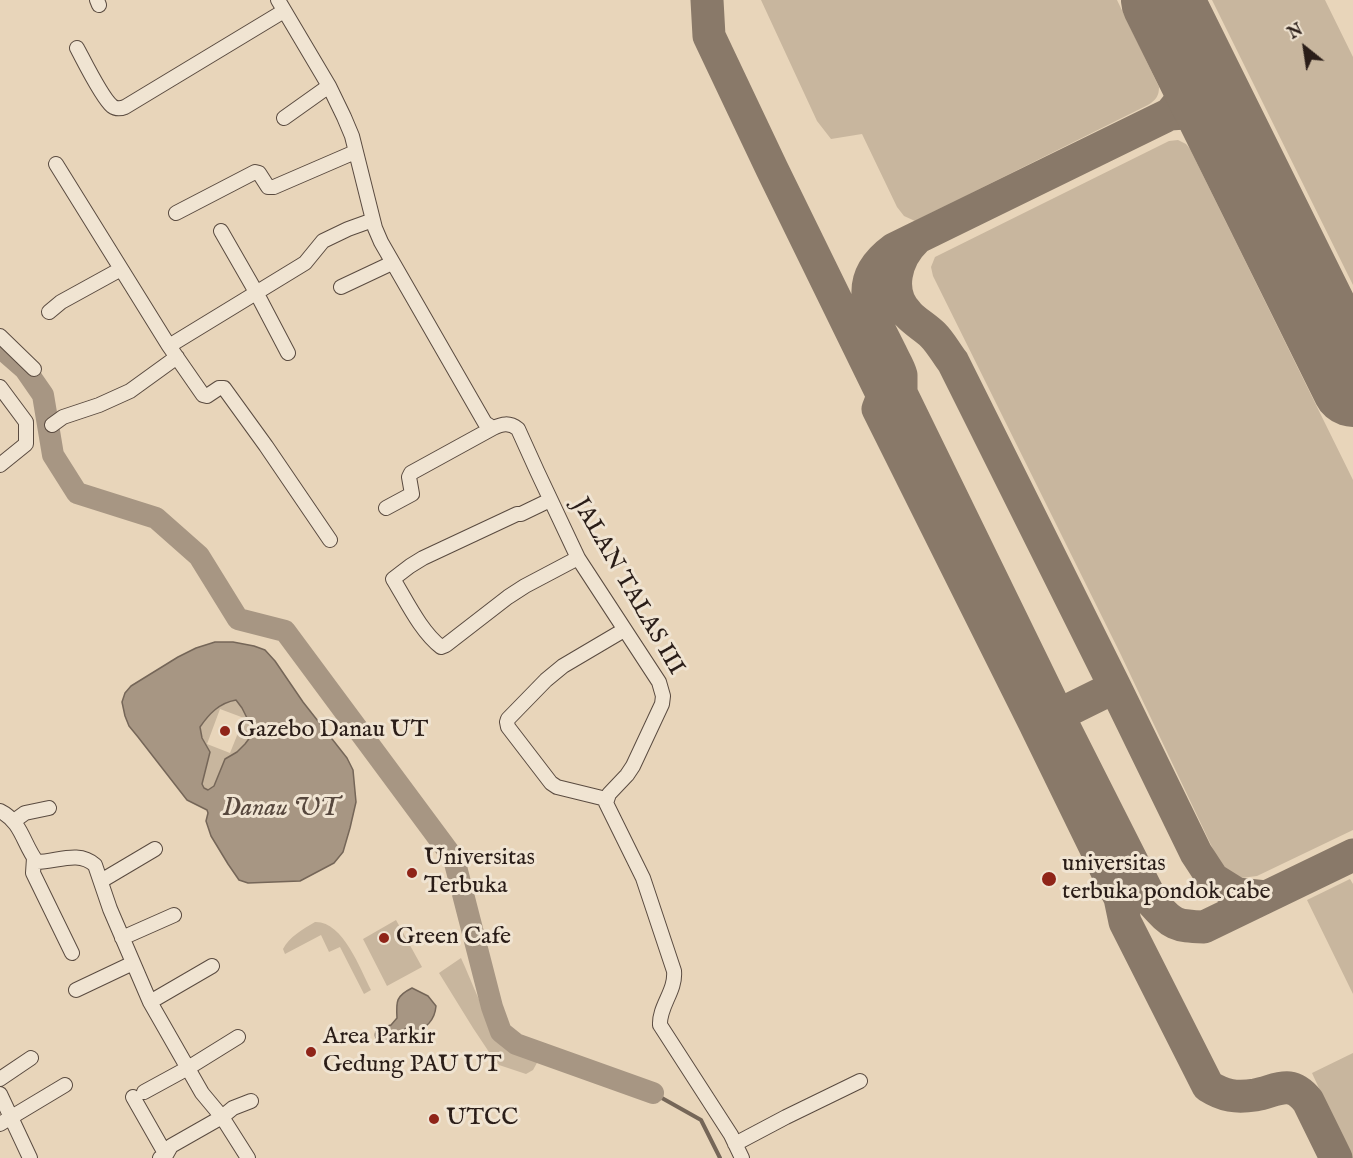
<!DOCTYPE html>
<html>
<head>
<meta charset="utf-8">
<style>
  body { margin:0 }
  #map { position:relative; width:1353px; height:1158px; overflow:hidden; background:#e8d5ba; font-family:"IM FELL English",serif }
  canvas { display:block }
  .north { position:absolute; left:1275px; top:18px; width:60px; height:60px; -webkit-text-stroke:4px #f0e4d2; paint-order:stroke; rotate:330deg; font-size:16px; font-weight:700; line-height:24px; text-align:center; color:#2a1d18 }
  .north::after { content:''; display:block; margin:auto; width:21px; height:27px; background:#2a1d18; clip-path:polygon(50% 0,100% 100%,50% 72%,0 100%) }
</style>
</head>
<body>
<div id="map">
<canvas width="1353" height="1158"></canvas>
<div class="north">N</div>
</div>
<script>
const ctx = document.querySelector('canvas').getContext('2d');
ctx.lineJoin = 'round';
function fillPath(path, color) { ctx.fillStyle = color; ctx.fill(path, 'evenodd'); }
function strokePath(path, color, width, dash) { ctx.strokeStyle = color; ctx.lineWidth = width; ctx.lineCap = dash ? 'butt' : 'round'; ctx.setLineDash(dash || []); ctx.stroke(path); }
function drawText(font, color, halo, rows, align = 'center') {
  ctx.font = font + ' "IM FELL English",serif'; ctx.lineWidth = 6; ctx.setLineDash([]); ctx.textBaseline = 'middle'; ctx.strokeStyle = halo; ctx.fillStyle = color; for (const [text, x, y, turn = 0] of rows) {
    ctx.save(); ctx.translate(x, y); ctx.rotate((+turn || 0) * Math.PI / 180); ctx.textAlign = isNaN(turn) ? turn : align; if (halo) ctx.strokeText(text, 0, 0); ctx.fillText(text, 0, 0); ctx.restore();
  }
}
const green = new Path2D(`
  M761 0H1117L1159 87C1159 96 1156 100 1148 105L915 221 904 216 897 207 862 134 831 139 817 121Z
  M1212 0H1325L1353 57V285Z
  M1178 140 1186 144 1190 149 1353 480V830L1257 876 1241 878 1221 866 1121 655 933 276 931 267 935 257 1169 141Z
  M236 700 242 708 254 732 245 744 237 752 225 759 214 786 208 790 204 788 202 784 210 752 202 738 200 728C209 714 219 704 236 700ZM220 709 244 718 230 753 207 744Z
  M1350 879 1353 884V994L1307 900Z
  M396 920 422 967 387 986 363 939Z
  M315 922C343 921 360 969 371 990L364 994 340 947 329 952 321 935 285 954 283 949C289 937 303 929 315 922Z
  M461 958C471 979 493 1040 511 1051 518 1055 529 1058 538 1061L533 1070 526 1074 499 1065 491 1055 473 1028 439 973Z
  M1353 1053V1158H1351L1312 1073Z`);
const water = new Path2D(`
  M215 642H233L254 646 265 650 275 661 303 702 347 758 353 770 356 802 350 828 343 852 334 863 300 881 248 883 239 880 228 864 211 836 206 821 208 813 207 810 187 800 138 737 129 726 125 716 122 702 125 693 131 686 178 657 196 648ZM236 700 242 708 254 732 245 744 237 752 225 759 214 786 208 790 204 788 202 784 210 752 202 738 200 727C209 714 219 703 236 700Z
  M412 988 428 996 436 1006C435 1019 426 1031 412 1031L410 1027H407C398 1035 393 1044 380 1043 375 1038 374 1035 377 1029L391 1025 397 1018C396 1001 396 996 412 988Z`);
const stream = new Path2D(`
  M653 1093 701 1120 720 1158`);
const river = new Path2D(`
  M0 347 25 369 43 395 53 455 77 493 156 518 199 556 238 619 285 631 454 859 492 1007 501 1032 516 1044 653 1093`);
const taxiway = new Path2D(`
  M707 0 709 36 772 169 883 396 878 409 1036 726 1115 687
  M1170 114C1197 84 1192 72 1180 36
  M1238 153C1217 120 1212 110 1170 114L894 249C849 282 872 314 891 353 894 360 899 367 901 375 901 381 901 387 901 393L1058 715 1153 903C1173 925 1175 926 1204 927L1353 855
  M916 239C896 258 886 292 908 314 915 322 925 327 933 335 941 343 946 353 953 362L1115 687 1196 853 1213 879 1237 894 1266 897
  M1036 726 1120 898 1125 922 1208 1086C1224 1096 1236 1098 1255 1095 1277 1091 1290 1078 1308 1101L1336 1158`);
const runway = new Path2D(`
  M1162 0 1353 386`);
const minor = new Path2D(`
  M97 0 99 5
  M278 0 329 86 344 117 352 136 375 228 381 242 485 423 493 428C502 424 509 422 518 429L537 471 578 558 659 682 663 696 662 704 633 766 627 775 609 794 606 803 643 878 674 971C676 991 659 1006 660 1025L731 1135 742 1158
  M77 48C84 61 102 98 112 106 116 109 120 109 125 107L284 11
  M284 118 329 86
  M56 164 169 346 203 395 207 396 219 388H224L266 446 330 540
  M176 213 255 172 259 173 268 187H274L355 152
  M221 231 256 292 288 353
  M341 287 392 263
  M49 312 61 302 121 269
  M0 336 34 369
  M169 346 305 263 323 241 348 229 373 220
  M0 387 26 422V444L0 465
  M52 425 63 417 99 405 130 391 177 357
  M550 500 521 514H517L423 558 410 566 393 579C406 600 421 632 441 647L446 645 508 597 525 586 578 558
  M386 508 412 494 409 477 411 473 493 428
  M606 799 557 787 551 783 508 727 507 722 508 719 546 680 563 666 624 630
  M0 811C22 822 23 844 37 862 57 862 78 850 95 865L110 909 150 1002 202 1093 222 1117 248 1158
  M14 821 25 813 49 808
  M34 858 33 873 72 953
  M101 881 155 849
  M122 938 174 915
  M76 990 133 963
  M150 1002 212 966
  M0 1079 31 1058
  M144 1092 188 1068 238 1037
  M0 1094 30 1158
  M133 1097 166 1155
  M0 1124 65 1085
  M735 1144 786 1117 860 1081
  M160 1158 166 1155 171 1146 222 1117 233 1108 251 1101`);
const markers = [
  [225,731,6,"#8f2418"],
  [412,873,6,"#8f2418"],
  [1049,879,8,"#8f2418"],
  [384,938,6,"#8f2418"],
  [311,1052,6,"#8f2418"],
  [434,1119,6,"#8f2418"]
];
const streetNames = [
  ["JALAN TALAS III",627,587,60]
];
const poiNames = [
  ["Gazebo Danau UT",237,731],
  ["Universitas",424,859],
  ["Terbuka",424,887],
  ["universitas",1062,865],
  ["terbuka pondok cabe",1062,893],
  ["Green Cafe",396,938],
  ["Area Parkir",323,1038],
  ["Gedung PAU UT",323,1066],
  ["UTCC",446,1119]
];
const waterNames = [
  ["Danau UT",281,810]
];
fillPath(green, '#c8b69e');
fillPath(water, '#a79683');
strokePath(water, '#756658', 1.5);
strokePath(stream, '#756658', 4);
strokePath(river, '#a79683', 22);
strokePath(taxiway, '#897969', 33);
strokePath(runway, '#897969', 82);
strokePath(minor, '#5a4b40', 16);
strokePath(minor, '#f0e4d2', 14);
for (const [x, y, r, color] of markers) { const dot = new Path2D(); dot.arc(x, y, r, 0, 2 * Math.PI); ctx.fillStyle = color; ctx.fill(dot); strokePath(dot, '#f0e4d2', 2); }
drawText('24px', '#2a1d18', '#f0e4d2', streetNames);
drawText('24px', '#2a1d18', '#f0e4d2', poiNames, 'left');
drawText('italic 26px', '#56473d', '#f0e4d2', waterNames);
</script>
</body>
</html>
